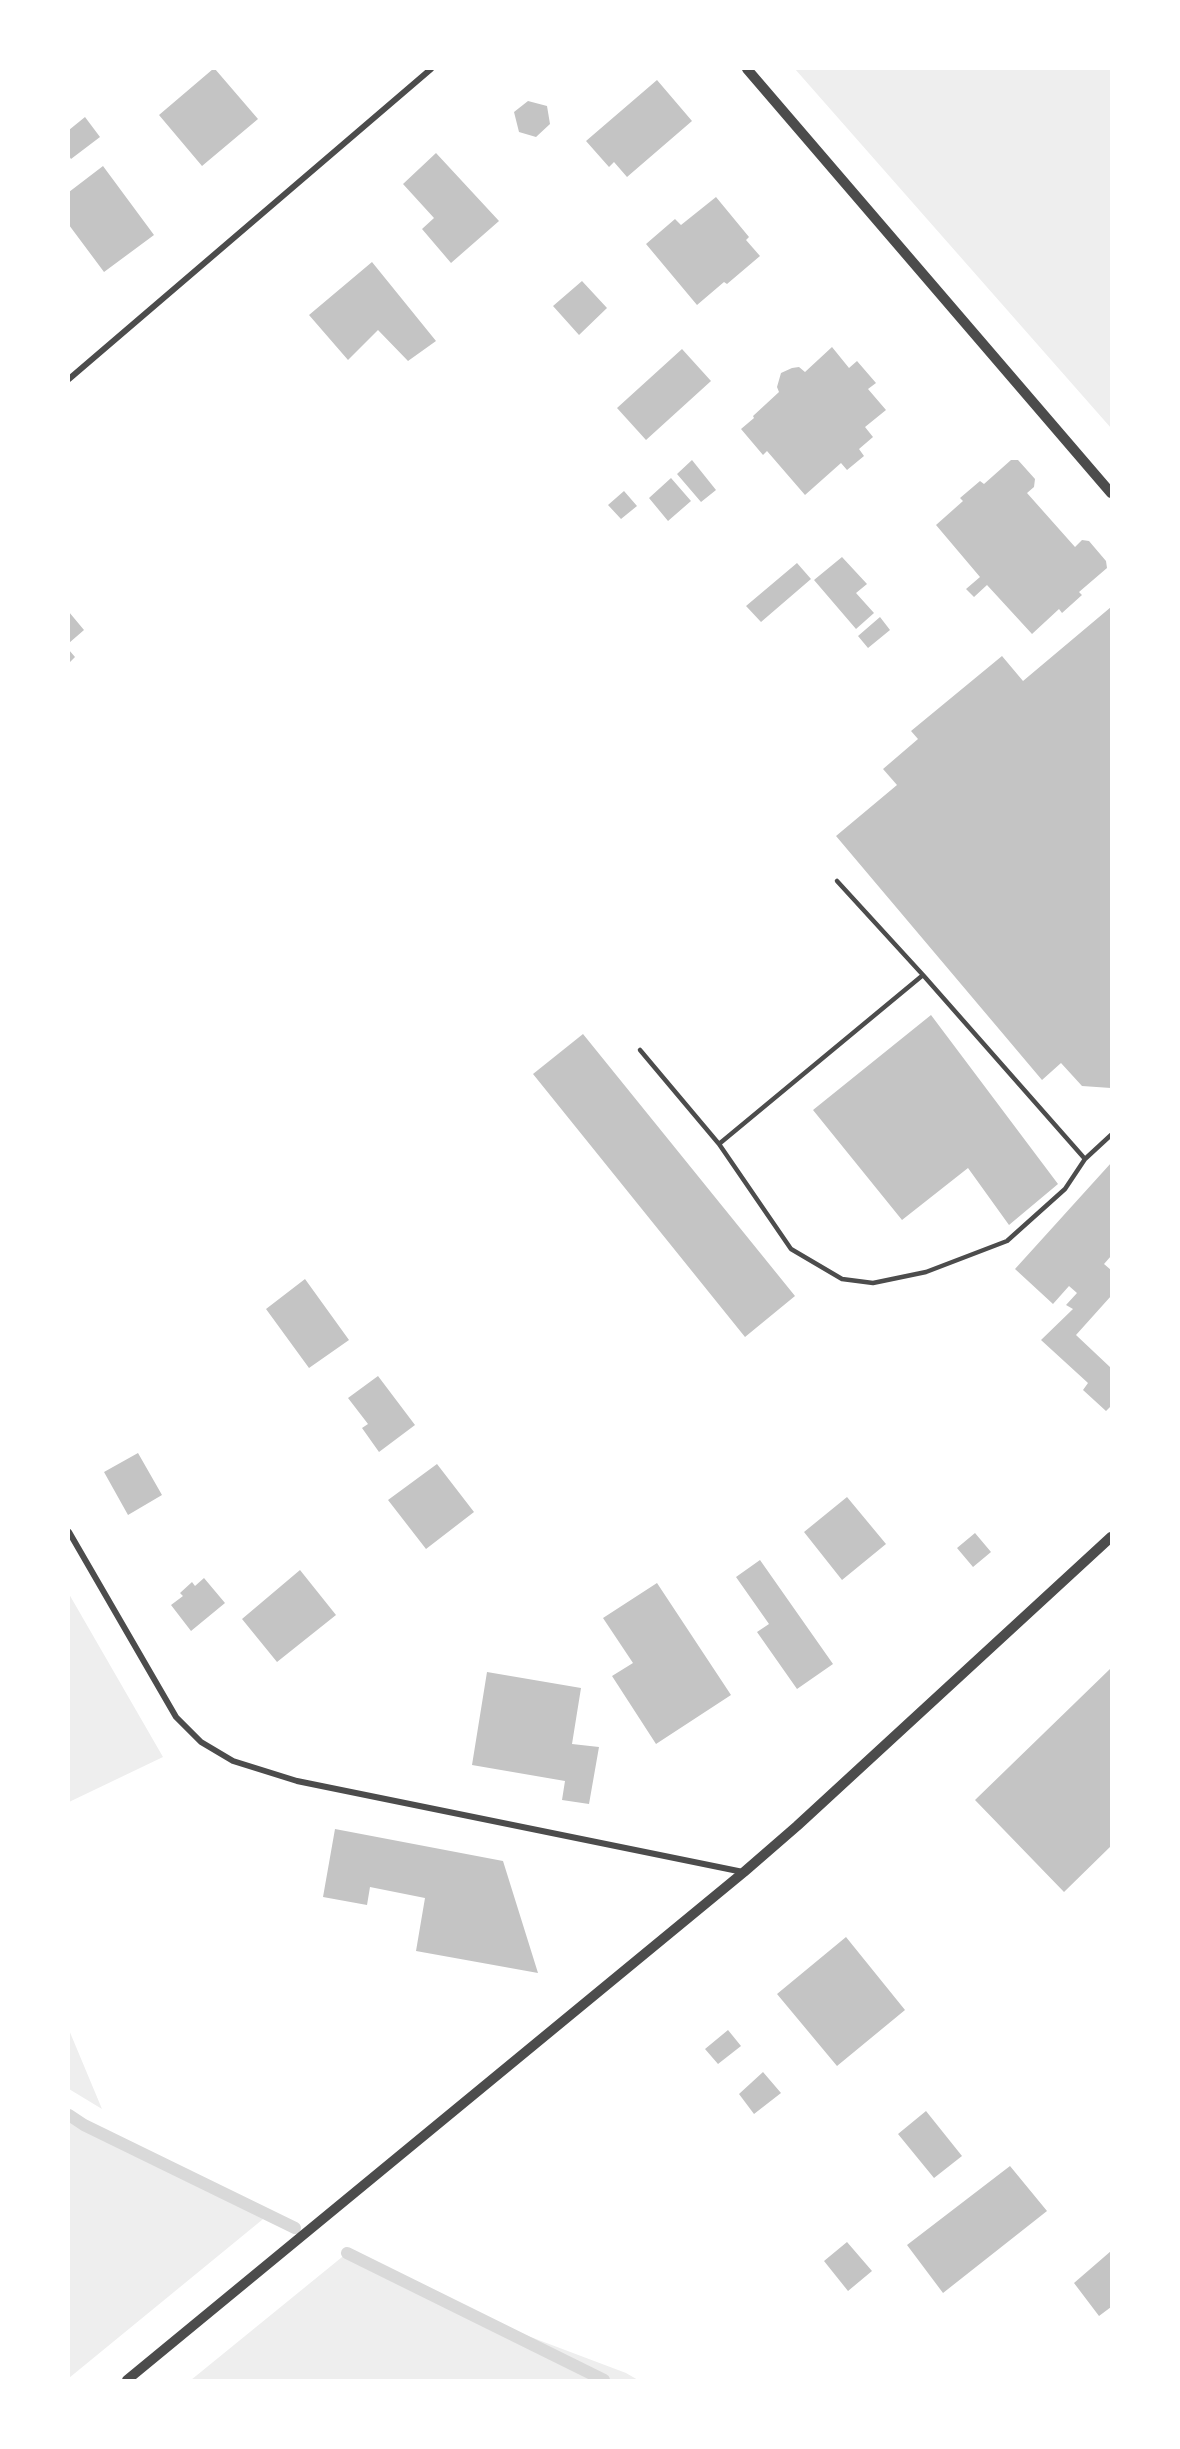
<!DOCTYPE html>
<html>
<head>
<meta charset="utf-8">
<style>
  body { margin:0 }
  #map { position:relative; width:1180px; height:2449px; overflow:hidden; background:#fff; font-family:Literata,serif }
  canvas { display:block }
  .frame { position:absolute; inset:0; border:70px solid #fff; pointer-events:none }
</style>
</head>
<body>
<div id="map">
<canvas width="1180" height="2449"></canvas>
<div class="frame"></div>
</div>
<script>
const ctx = document.querySelector('canvas').getContext('2d');
ctx.lineJoin = 'round';
function fillPath(path, color) { ctx.fillStyle = color; ctx.fill(path, 'evenodd'); }
function strokePath(path, color, width, dash) { ctx.strokeStyle = color; ctx.lineWidth = width; ctx.lineCap = dash ? 'butt' : 'round'; ctx.setLineDash(dash || []); ctx.stroke(path); }
const green = new Path2D(`
  M795 69H1111V428Z
  M69 1594 163 1757 69 1802Z
  M69 2030 102 2109 69 2089Z
  M69 2115 268 2215 69 2378Z
  M347 2253 467 2313 626 2373 638 2380H191Z`);
const stream = new Path2D(`
  M69 2115 84 2125 295 2228
  M347 2253 604 2380`);
const building = new Path2D(`
  M213 69H215L258 119 202 166 159 115Z
  M657 80 692 121 627 177 614 162 609 167 586 141Z
  M528 101 547 106 550 124 536 137 519 132 514 112Z
  M85 117 100 137 71 159 69 156V130Z
  M436 153 499 221 451 263 422 229 434 218 403 184Z
  M103 166 154 235 104 272 69 225V192Z
  M716 197 749 237 746 240 760 256 727 284 724 282 697 305 646 244 675 219 681 225Z
  M372 262 436 341 408 361 378 330 348 360 309 315Z
  M582 281 607 308 579 335 553 306Z
  M832 347 849 368 857 361 876 383 868 389 886 410 865 427 873 437 859 449 864 456 847 470 841 463 805 495 767 451 763 455 741 429 754 418 753 416 779 392 777 387 781 373 792 368 799 367 805 372Z
  M682 349 711 381 646 440 617 408Z
  M692 460 716 490 701 502 677 474Z
  M1011 460H1018L1035 479 1034 487 1027 493 1075 547 1082 540 1089 541 1106 561 1107 568 1079 592 1082 595 1062 613 1059 609 1032 634 987 585 974 597 966 589 980 577 936 525 963 501 960 498 980 481 984 484Z
  M671 478 691 501 668 521 649 498Z
  M624 491 637 506 621 519 608 505Z
  M842 557 867 584 856 593 874 613 856 629 814 580Z
  M797 563 811 579 761 622 746 606Z
  M1111 607V1088L1082 1086 1061 1063 1042 1080 836 836 897 785 883 769 918 739 911 731 1002 656 1023 681Z
  M69 612 84 630 69 643Z
  M880 617 890 630 868 648 858 636Z
  M69 650 75 657 69 663Z
  M931 1015 1058 1184 1009 1225 968 1168 902 1220 813 1110Z
  M583 1034 795 1296 745 1337 533 1074Z
  M1111 1163V1256L1104 1264 1111 1270V1296L1076 1335 1111 1368V1406L1106 1411 1083 1390 1088 1383 1041 1340 1073 1309 1066 1305 1077 1293 1069 1286 1053 1304 1015 1269Z
  M305 1279 349 1340 309 1368 266 1309Z
  M378 1376 415 1425 379 1452 362 1428 368 1424 348 1398Z
  M138 1453 162 1495 128 1515 104 1472Z
  M437 1464 474 1512 426 1549 388 1500Z
  M847 1497 886 1544 842 1580 804 1532Z
  M975 1533 991 1552 973 1567 957 1548Z
  M760 1560 833 1664 797 1689 757 1632 769 1624 736 1577Z
  M300 1570 336 1615 277 1662 242 1619Z
  M204 1578 225 1603 191 1631 171 1605 183 1596 180 1593 192 1582 195 1586Z
  M657 1583 731 1695 656 1744 612 1676 633 1663 603 1618Z
  M1111 1668V1846L1064 1892 975 1800Z
  M487 1672 581 1688 572 1744 599 1747 589 1804 562 1800 565 1781 472 1765Z
  M335 1829 503 1861 538 1973 416 1951 425 1898 370 1887 367 1905 323 1897Z
  M846 1937 905 2010 837 2066 777 1994Z
  M728 2030 741 2046 718 2064 705 2049Z
  M763 2072 781 2093 754 2114 739 2094Z
  M926 2111 962 2156 934 2178 898 2134Z
  M1010 2166 1047 2211 943 2293 907 2245Z
  M847 2242 872 2271 848 2291 824 2261Z
  M1111 2251V2307L1099 2316 1074 2283Z`);
const service = new Path2D(`
  M837 881 923 975
  M640 1050 719 1144
  M1085 1159 923 975 719 1144 791 1249 842 1279 873 1283 926 1272 1007 1241 1065 1189 1085 1159 1111 1135`);
const minor = new Path2D(`
  M69 379 431 69
  M69 1532 176 1717 201 1742 233 1761 297 1781 743 1872`);
const tertiary = new Path2D(`
  M747 69 1111 493
  M127 2380 744 1872 797 1826 1111 1537`);
fillPath(green, '#eee');
strokePath(stream, '#d9d9d9', 12);
fillPath(building, '#c4c4c4');
strokePath(service, '#4c4c4c', 4.5);
strokePath(minor, '#4c4c4c', 6);
strokePath(tertiary, '#4c4c4c', 10);
</script>
</body>
</html>
